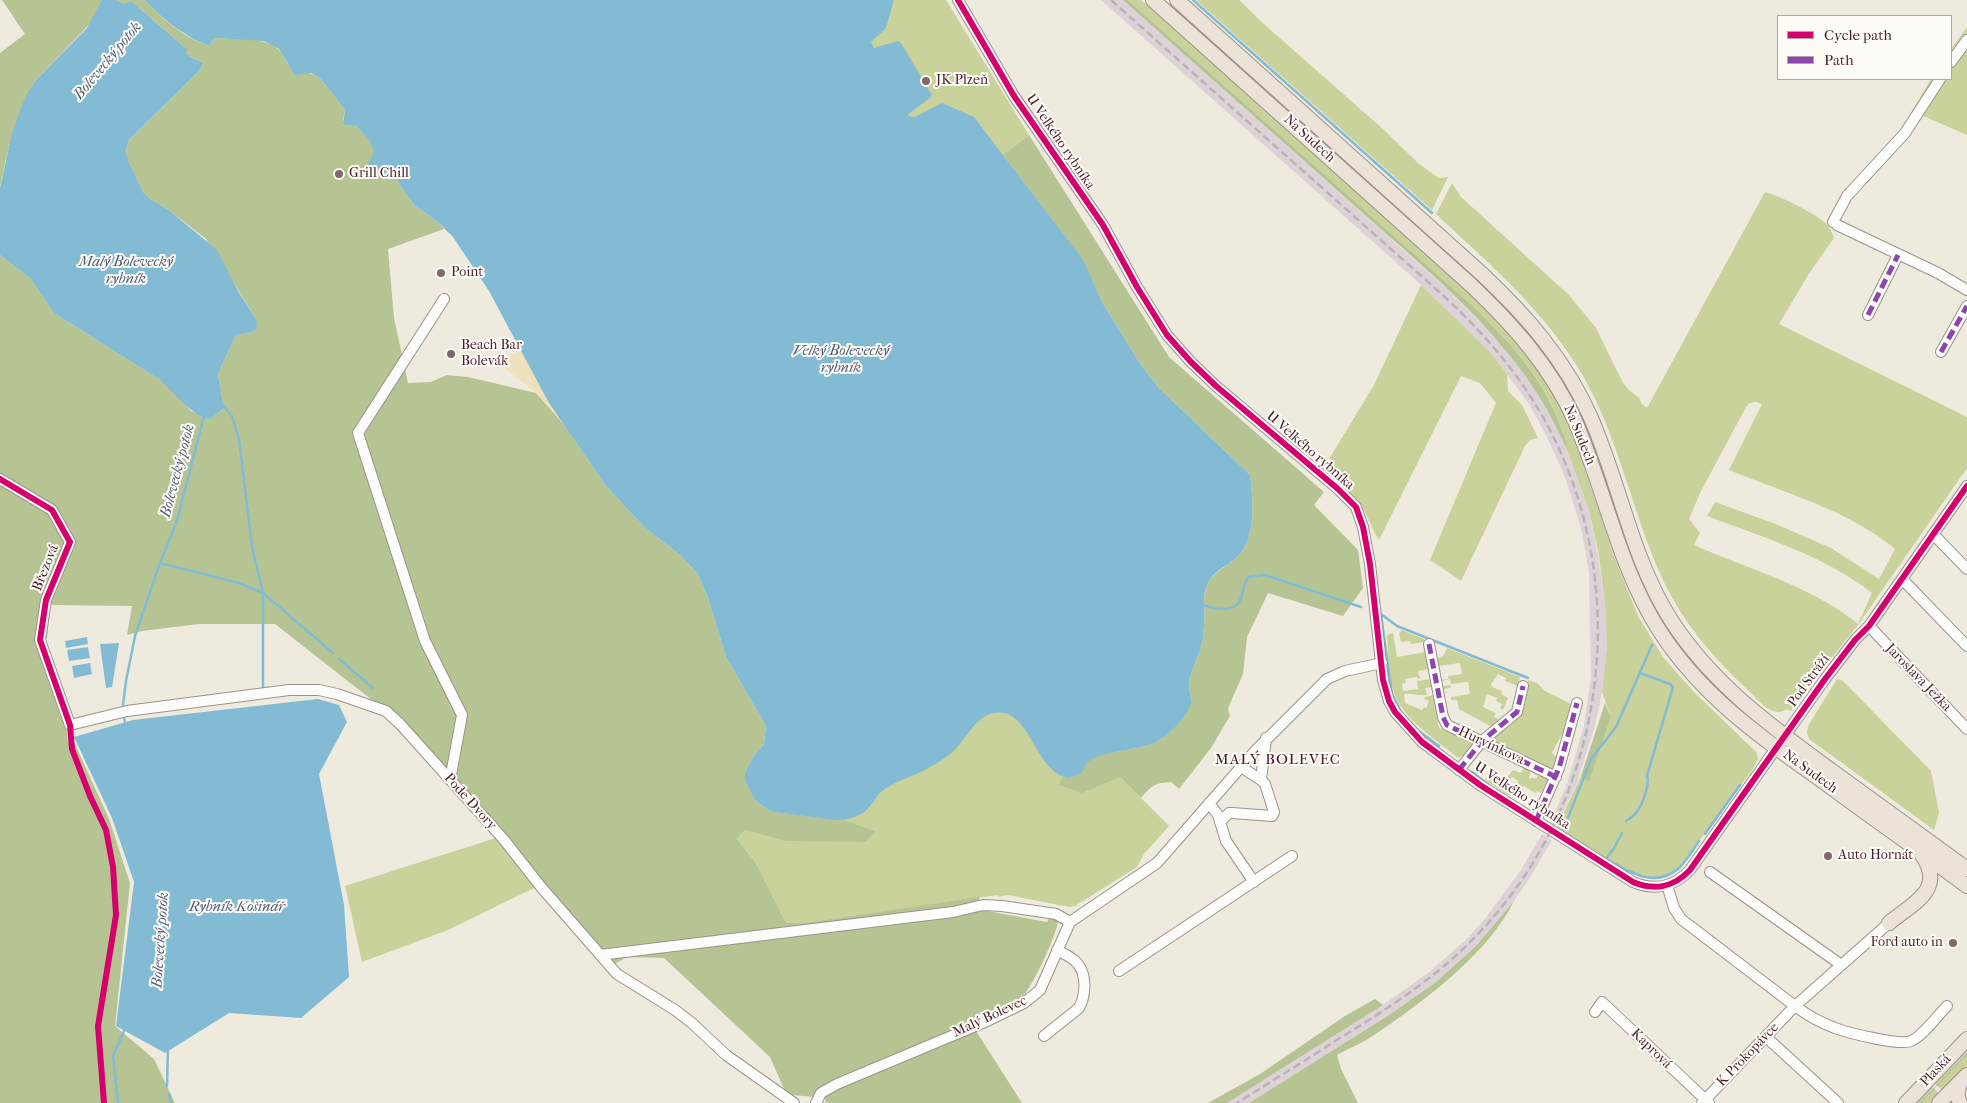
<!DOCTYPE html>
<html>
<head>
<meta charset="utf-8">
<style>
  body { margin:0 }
  #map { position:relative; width:1967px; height:1103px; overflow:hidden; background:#eeeade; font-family:"IM FELL French Canon",serif }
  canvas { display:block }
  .legend { position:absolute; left:1777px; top:15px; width:175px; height:65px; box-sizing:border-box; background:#fdfcf7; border:1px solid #b5a4a5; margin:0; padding:6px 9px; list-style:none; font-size:15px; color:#4a1f2b }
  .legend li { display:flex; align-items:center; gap:10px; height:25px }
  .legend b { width:25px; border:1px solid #b5a4a5 }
</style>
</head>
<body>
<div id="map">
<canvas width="1967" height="1103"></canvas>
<ul class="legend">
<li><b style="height:6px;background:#d6006c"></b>Cycle path</li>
<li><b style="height:6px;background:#8e44ad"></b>Path</li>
</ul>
</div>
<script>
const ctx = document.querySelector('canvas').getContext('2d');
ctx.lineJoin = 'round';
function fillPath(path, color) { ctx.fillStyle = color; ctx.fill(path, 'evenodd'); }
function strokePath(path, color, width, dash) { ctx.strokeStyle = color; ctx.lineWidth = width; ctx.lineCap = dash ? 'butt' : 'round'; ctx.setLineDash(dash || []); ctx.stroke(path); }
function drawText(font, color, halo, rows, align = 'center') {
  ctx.font = font + ' "IM FELL French Canon",serif'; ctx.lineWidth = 4; ctx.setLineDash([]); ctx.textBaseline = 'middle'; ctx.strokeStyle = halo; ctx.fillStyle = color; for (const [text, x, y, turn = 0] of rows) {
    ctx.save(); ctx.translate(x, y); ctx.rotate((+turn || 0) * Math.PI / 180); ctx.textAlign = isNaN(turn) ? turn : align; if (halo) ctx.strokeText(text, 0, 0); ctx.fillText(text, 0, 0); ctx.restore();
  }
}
const industrial = new Path2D(`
  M1101 0H1123L1449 291 1504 347 1535 389 1558 428 1589 510 1598 556 1605 603 1607 647 1602 692 1595 726 1576 785 1557 825 1551 822 1568 781 1584 726 1591 677 1589 572 1581 528 1565 477 1549 441 1530 405 1490 352 1417 281Z
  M1542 834 1552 840 1531 876 1514 901 1476 946 1436 982 1389 1015 1249 1103H1227L1383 1005 1428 973 1468 938 1484 920 1521 870Z`);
const green = new Path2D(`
  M860 0H946L1029 135 1003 155 936 199 821 26Z
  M1128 0H1141L1201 53H1203L1452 276 1497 319 1521 345 1554 392 1568 419 1614 556 1638 616 1663 657 1693 691 1757 753 1758 759 1752 770 1679 868C1671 873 1664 878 1654 879 1633 880 1577 841 1556 829L1581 776 1589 781 1611 717 1602 692 1607 647 1605 604 1599 556 1589 510 1566 448 1567 443C1562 430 1557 416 1551 403 1533 366 1503 336 1474 307Z
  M1196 0H1239L1266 26 1383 129 1418 163 1439 178 1448 177 1432 210Z
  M1967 27V135L1912 111 1931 79H1951V49Z
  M1010 165 1069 242 1114 753 1120 777 1169 826 1144 854 1137 867 1075 906 1069 907 1008 895 998 897V895L811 922 786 923 756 863 737 839 745 830 784 841 876 831 844 820H836L764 744Z
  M1452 183 1461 197 1569 295 1596 328 1622 381 1629 390 1639 398 1642 404 1647 408 1765 192C1780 196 1812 212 1823 221 1829 225 1832 232 1834 238L1808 275 1779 324 1967 417V468L1858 625 1807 688 1791 711 1787 709C1773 719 1760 702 1750 692 1715 660 1683 623 1663 580 1630 509 1618 429 1575 363 1538 305 1486 261 1436 214ZM1756 402 1762 404 1729 470C1783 492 1850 511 1895 549L1879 579 1831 548 1773 523 1715 502 1707 516C1765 538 1823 555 1872 593L1858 624C1810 585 1750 570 1694 545L1700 533 1689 519 1700 493 1746 407 1750 403Z
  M1421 285 1490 352 1507 374 1508 391 1522 405 1538 438 1530 440 1525 446 1461 581 1430 560 1496 403 1480 383 1461 376 1379 540C1372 530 1370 520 1363 509 1352 492 1338 481 1323 469L1374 385Z
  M1402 630 1424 639V642L1411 644 1410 641 1401 642 1399 633Z
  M1393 633 1397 657 1426 652 1429 669 1418 671 1420 679H1418L1417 677 1405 679 1406 683 1402 684 1403 691 1418 689 1417 681 1431 679 1432 687 1425 688 1427 695C1418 696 1413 693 1404 694L1405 703 1422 710 1424 707 1426 708 1429 701 1424 699 1425 697 1434 695 1439 728 1473 743 1464 755 1458 758C1438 741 1410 724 1397 700 1388 682 1389 655 1387 635Z
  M1447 648 1520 677 1518 686 1505 681 1506 678 1498 674 1491 684 1492 687 1502 691 1501 694 1508 698 1503 710 1500 708 1502 704 1496 701 1497 698 1487 694 1483 707 1496 713 1494 717 1501 720 1492 727 1459 709 1457 700H1451V697L1470 694 1468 682 1451 684 1450 679 1442 681 1443 686 1450 685 1451 688 1442 689 1440 680 1448 679V676L1462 674 1460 663 1438 666V658L1444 655Z
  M1837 679 1842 680 1931 771 1939 813 1934 830 1809 739 1807 733 1808 726Z
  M1528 680 1537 683 1545 691 1575 706 1573 713 1552 753 1558 758 1556 766 1551 769 1495 743 1493 738 1521 716Z
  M1524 767 1531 770 1529 778 1531 779 1532 777 1536 779 1539 774 1548 778 1541 793 1537 791 1535 793 1524 786 1521 788 1517 786 1518 781 1512 777 1504 787 1512 793 1510 796 1485 780 1487 777 1501 785 1513 770 1521 773Z
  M499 837 537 885 534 888 448 930 362 962 345 886Z
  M1967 1044V1069L1944 1092 1932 1081Z
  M1929 1084 1941 1095 1933 1103H1912Z`);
const forest = new Path2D(`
  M2 0H103L106 7 36 80C15 113 8 150 0 187V53L25 34Z
  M116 0H145C161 19 186 39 210 46L213 39 217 38C236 39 263 36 278 49 284 53 285 63 291 67 301 73 311 72 320 78L345 110 343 120 345 125 356 126C366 135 382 151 368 163L395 178 414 205 439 223 444 229 388 249 394 318 408 383 431 382 447 375 468 377 536 393 563 423 606 486 645 528 679 554 698 574 708 598 726 657 766 726 764 744 753 757 745 772V781L759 804 773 812 844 820 876 831 865 842 784 841 745 830 737 839 756 863 786 923 811 922 979 897 982 910 1047 922 1050 916 1058 921C1057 934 1032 988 1022 997 1015 1003 979 1015 969 1020L1022 1103H826L825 1098 793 1095 785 1091 770 1057 664 958 627 957 613 965 386 711 275 624H199L142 631 127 635 132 606 50 605 47 638 40 640 64 706 68 742H74L109 819 130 883 115 1026 154 1059 175 1103H0V255L31 279 54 313 160 380 173 390 191 411 211 419 224 408 218 374 236 335 250 333 257 320 206 239 169 210 150 199 143 192 129 162 126 150 129 140 199 71 203 63 191 57 186 53V48L131 1 124 4Z
  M1123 0H1128L1474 307C1503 336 1533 366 1551 404 1557 416 1562 430 1567 443L1566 448C1523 344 1430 274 1349 201 1274 134 1198 67 1123 0Z
  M1029 135 1169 357 1324 492 1314 505 1358 550 1363 588 1343 616 1268 593 1247 637 1243 674 1228 708 1230 716 1211 748 1179 789 1171 782C1155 783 1152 785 1141 798L1120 777 1082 793 1059 785 1062 777 1069 778 1083 772C1084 769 1085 764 1088 762 1097 752 1136 750 1152 744 1170 735 1183 719 1192 702 1185 674 1194 671 1201 647 1203 640 1204 632 1204 624 1206 610 1201 596 1208 583 1216 570 1225 568 1236 558 1257 541 1253 498 1250 475L1158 387 1139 362 1102 302 1084 262 1003 155Z
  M1605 703 1611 717 1589 782 1581 776Z
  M1514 901C1488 954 1423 1002 1374 1035 1363 1043 1349 1048 1337 1055L1341 1069 1358 1103H1249L1389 1015 1436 982 1476 946Z
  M1375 999 1383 1005 1227 1103H1208L1260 1074 1345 1016Z`);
const sand = new Path2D(`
  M542 341 567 428 536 393 497 362Z`);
const water = new Path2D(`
  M102 0H116L124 4 131 1 187 49 186 53 191 57 203 63 199 71 129 140 126 150 129 162 143 192 150 199 169 210 217 250 238 291 257 320 256 329 250 333 236 335 218 374 224 408 211 419C192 417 175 393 160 380L54 313 31 279 0 255V188L12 133 20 110 27 94 36 80 87 28Z
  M145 0H894L886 28 871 42 874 48 898 41 901 43 932 95 930 98 908 114 909 116 915 117 942 103 974 117 1084 261 1102 302 1139 362 1158 387 1250 475C1253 498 1257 541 1236 558 1225 568 1216 569 1208 583 1201 596 1206 610 1204 624 1204 632 1203 640 1201 647 1194 671 1185 674 1192 702 1185 719 1169 736 1152 744 1136 750 1098 752 1088 762 1085 764 1084 769 1083 772L1069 778C1038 774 1031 718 1004 713 976 708 967 742 949 755 941 761 932 766 923 771 910 777 894 782 882 791 877 795 875 801 870 806 863 816 849 820 836 820L773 812 759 804 754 798 745 781V772L753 757 764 744 766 726 726 657 708 598 698 574 679 554 645 528 606 486 549 403 489 291 453 237 439 223 414 205 395 178 367 163C382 151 366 136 356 126L345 125 343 123 345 110 320 78 311 73 295 75 279 49 264 41 217 38 213 39 210 46C188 39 160 18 145 0Z
  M87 637 88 644 66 648 65 641Z
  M119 643 112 687 106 688 100 644Z
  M88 647 90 658 69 661 67 650Z
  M90 663 92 674 74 678 72 666Z
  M318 699 339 705 347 722 319 774 344 905 349 977 301 1018 229 1013 165 1053 116 1026 134 882 112 818 74 737 133 720Z`);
const stream = new Path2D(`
  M1193 0 1432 213
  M223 406 232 416 239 439 252 547 263 593V692
  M160 563 239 583 263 593 333 653
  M1202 605C1217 609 1237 615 1242 595 1244 588 1244 583 1248 577L1265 575 1361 607
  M1381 614 1397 626 1528 678
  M1381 615 1392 694 1401 712
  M339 659 373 688
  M123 705 126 681 135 636 160 563 177 521 204 416
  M123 714 126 726
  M1416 729 1439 746
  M1472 772 1489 785
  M1626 821C1631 818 1635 815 1638 810 1643 803 1650 784 1647 776L1673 687 1670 684 1640 673
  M1562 833 1591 759 1616 727 1652 645
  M1622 833 1614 848 1606 859C1629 871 1653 889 1678 869 1686 862 1693 850 1699 841
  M1705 834 1740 785
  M167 1086 168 1048
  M169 1094 171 1103
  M118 1103 113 1056 124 1031`);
const minor = new Path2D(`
  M958 0 1014 96 1103 225 1137 287 1167 335 1191 362 1216 386 1338 489 1356 507 1363 527 1370 564 1383 680 1389 701 1395 712 1422 742 1480 785 1633 882C1654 891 1674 887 1690 870L1825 679 1855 640 1869 626 1967 486
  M1951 62 1967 40
  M1833 222 1847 196 1905 133 1940 79
  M1837 225 1938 273 1967 290
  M444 299 358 433 425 641 462 715 450 780
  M1868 315 1898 255
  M1941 352 1967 306
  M0 479 52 510 70 542 46 600 40 640 70 725 127 711 289 690H319L337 694 386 711 401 725 505 841 541 887 617 974 675 1010 692 1023 726 1055 794 1103
  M1933 534 1967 569
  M1902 579 1967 646
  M1869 626 1967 729
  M1429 644 1443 717 1447 725 1556 777
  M1241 767 1261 780
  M1459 770 1482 741 1517 712 1523 686
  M1209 803 1218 815 1226 841 1254 882
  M1536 821 1559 768 1577 703
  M1220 822 1229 813H1232L1272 816 1274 812 1265 784 1261 780 1266 738
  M1710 872 1840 964
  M1667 885 1674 908 1681 919 1795 1006C1807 1015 1821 1023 1835 1028 1848 1033 1901 1046 1911 1041 1923 1036 1938 1015 1947 1006
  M600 955 953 912 983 905 1002 906 1056 914 1070 922
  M1119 971 1292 856
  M1595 1012 1602 1002 1709 1103
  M1044 1036 1079 1008C1086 995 1087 974 1077 963 1072 957 1064 954 1057 950
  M1766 1037 1838 1103
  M816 1103 821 1093 837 1084 985 1022 1024 1003 1040 990 1070 922 1157 863 1255 751 1327 679 1345 671 1382 663
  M1702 1103 1795 1006 1889 923`);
const major = new Path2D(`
  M1153 0 1471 285C1513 325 1551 367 1575 421 1605 490 1618 566 1659 630 1699 693 1757 735 1817 777 1867 814 1917 849 1967 886
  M1177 0 1482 274C1527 316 1566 361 1591 418 1620 484 1632 559 1671 620 1712 684 1772 727 1832 771 1877 804 1922 836 1967 869
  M1889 923C1913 903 1946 890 1922 855
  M1906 1103 1967 1039
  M1939 1103 1967 1075
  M1960 1103C1956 1095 1957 1088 1962 1080`);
const tram = new Path2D(`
  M1920 1103 1967 1054`);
const rail = new Path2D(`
  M1111 0 1446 298C1491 340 1529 386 1556 442 1633 604 1602 806 1477 935 1437 977 1389 1008 1340 1038 1306 1060 1272 1081 1237 1103`);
const quiet = new Path2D(`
  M1868 315 1898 255
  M1941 352 1967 306
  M1429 644 1443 717 1447 725 1556 777
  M1459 770 1482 741 1517 712 1523 686
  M1536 821 1559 768 1577 703`);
const cycleway = new Path2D(`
  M958 0 1014 96 1103 225 1137 287 1167 335 1191 362 1216 386 1338 489 1356 507 1363 527 1370 564 1383 680 1389 701 1395 712 1422 742 1480 785 1633 882C1654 891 1674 887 1690 870L1825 679 1855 640 1869 626 1967 486
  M0 479 52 510 70 542 46 600 40 640 70 725 72 749 90 796 106 830 113 867 116 915 98 1026 104 1103`);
const markers = [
  [926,81,5,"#83666a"],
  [339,174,5,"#83666a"],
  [441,273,5,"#83666a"],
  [451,354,5,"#83666a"],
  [1828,856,5,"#83666a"],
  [1953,943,5,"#83666a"]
];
const poiNames = [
  ["JK Plzeň",936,81],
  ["Grill Chill",349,174],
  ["Point",451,273],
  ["Beach Bar",461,346],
  ["Bolevák",461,362],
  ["Auto Hornát",1838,856],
  ["Ford auto in",1943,943,"right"]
];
const streetNames = [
  ["Na Sudech",1309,139,42],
  ["U Velkého rybníka",1060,142,56],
  ["Na Sudech",1579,435,68],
  ["U Velkého rybníka",1310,451,41],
  ["Březová",46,568,-68],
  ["Jaroslava Ježka",1918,678,46],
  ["Pod Stráží",1809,681,-54],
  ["Hurvínkova",1491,746,25],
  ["Na Sudech",1810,772,36],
  ["U Velkého rybníka",1522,796,33],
  ["Pode Dvory",470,802,48],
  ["Malý Bolevec",990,1017,-25],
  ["Kaprová",1651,1049,44],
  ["K Prokopávce",1748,1055,-46],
  ["Plaská",1936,1071,-47]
];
const waterNames = [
  ["Bolevecký potok",108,61,-50],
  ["Malý Bolevecký",126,262],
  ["rybník",126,279],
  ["Velký Bolevecký",841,351],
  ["rybník",841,368],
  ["Bolevecký potok",178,471,-75],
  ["Rybník Košinář",237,907],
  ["Bolevecký potok",161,940,-86]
];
const neighbourhoodNames = [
  ["MALÝ BOLEVEC",1278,760]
];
fillPath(industrial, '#dcd2d7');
fillPath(green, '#c9d29a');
fillPath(forest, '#b6c494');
fillPath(sand, '#eee1bb');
fillPath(water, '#83bbd4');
strokePath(stream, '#83bbd4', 2.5);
strokePath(minor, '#9c928e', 12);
strokePath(major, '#9c928e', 16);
strokePath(minor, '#fcfcfa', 10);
strokePath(major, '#ebe3d8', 14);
strokePath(tram, '#bab4b4', 1);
strokePath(rail, '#bab4b4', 2.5, [8, 4]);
strokePath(quiet, '#8e44ad', 5, [10, 5]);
strokePath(cycleway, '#d6006c', 6);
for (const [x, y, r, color] of markers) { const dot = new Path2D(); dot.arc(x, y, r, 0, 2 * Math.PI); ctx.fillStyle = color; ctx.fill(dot); strokePath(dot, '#fdfcf7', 2); }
drawText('14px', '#4a1f2b', '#fdfcf7', poiNames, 'left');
drawText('14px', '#4a1f2b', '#fdfcf7', streetNames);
drawText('italic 15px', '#4f5c75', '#fdfcf7', waterNames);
ctx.letterSpacing = '1px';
drawText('15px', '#4a1f2b', '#fdfcf7', neighbourhoodNames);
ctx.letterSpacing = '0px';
</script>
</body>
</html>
